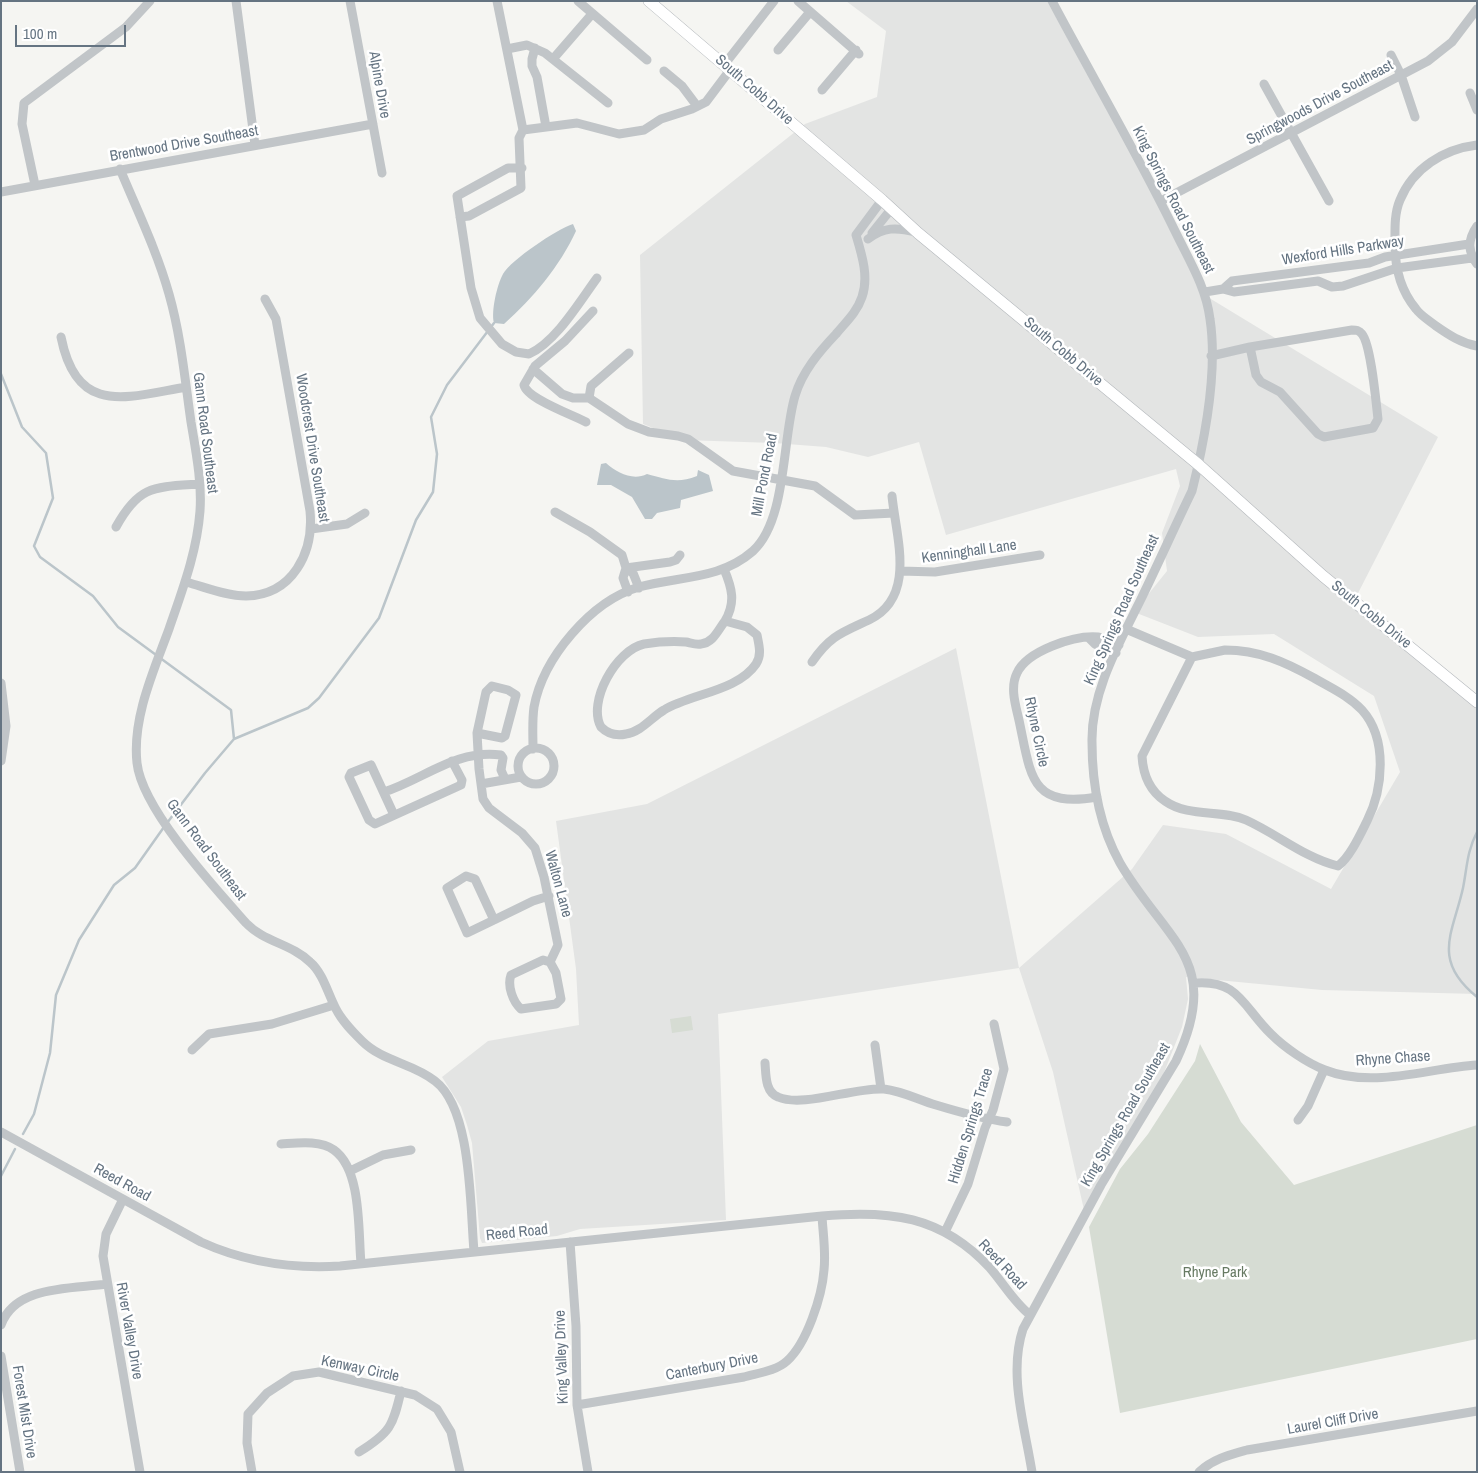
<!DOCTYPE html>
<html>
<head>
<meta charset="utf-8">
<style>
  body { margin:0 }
  #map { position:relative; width:1478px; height:1473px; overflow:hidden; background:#f5f5f2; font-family:"Archivo Narrow",sans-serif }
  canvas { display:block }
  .frame { position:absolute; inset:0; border:2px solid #657482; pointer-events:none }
  .scale { position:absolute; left:15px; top:25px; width:111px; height:22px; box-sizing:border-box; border:2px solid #657482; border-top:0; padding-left:6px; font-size:15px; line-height:18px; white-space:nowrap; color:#657482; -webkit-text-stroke:4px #fff; paint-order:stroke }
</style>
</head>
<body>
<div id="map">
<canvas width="1478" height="1473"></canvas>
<div class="frame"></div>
<div class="scale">100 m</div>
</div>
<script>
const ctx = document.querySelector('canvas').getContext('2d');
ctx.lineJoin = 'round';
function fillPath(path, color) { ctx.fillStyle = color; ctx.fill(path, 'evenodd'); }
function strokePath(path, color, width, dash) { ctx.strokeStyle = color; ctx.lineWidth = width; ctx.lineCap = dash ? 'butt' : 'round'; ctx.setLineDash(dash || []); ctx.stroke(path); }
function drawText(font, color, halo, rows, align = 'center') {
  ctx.font = font + ' "Archivo Narrow",sans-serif'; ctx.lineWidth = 5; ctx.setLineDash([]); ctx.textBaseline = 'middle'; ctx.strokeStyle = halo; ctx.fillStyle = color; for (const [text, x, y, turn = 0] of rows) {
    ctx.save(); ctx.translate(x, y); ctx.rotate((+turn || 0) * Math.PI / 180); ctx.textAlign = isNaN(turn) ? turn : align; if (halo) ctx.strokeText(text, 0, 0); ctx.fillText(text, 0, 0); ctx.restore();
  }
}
const built = new Path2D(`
  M846 1H1047L1156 199 1206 296 1438 437 1355 599 1477 706V994L1322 990 1186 977 1188 999 1182 1027 1161 1080 1084 1210 1053 1072 1019 968 718 1014 726 1220 580 1229 557 1236 482 1243 480 1238 472 1143 467 1125 461 1107 442 1077 488 1041 579 1025 576 969 556 821 647 804 956 648 1019 968 1132 869 1163 825 1226 834 1331 889 1400 772 1374 696 1274 634 1198 637 1134 612 1167 571 1162 533 1180 486 1176 469 946 535 919 442 868 457 826 447 774 443 684 440 643 424 640 255 805 124 877 97 886 31Z`);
const green = new Path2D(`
  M691 1016 693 1030 672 1033 670 1019Z
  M1200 1044 1241 1122 1294 1185 1477 1125V1339L1120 1413 1089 1227 1120 1169 1148 1134 1195 1061Z`);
const water = new Path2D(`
  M573 224 576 231C560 266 533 298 504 324L494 323C491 311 497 285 503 274 511 260 557 229 573 224Z
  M606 463C617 473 633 481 647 474 666 479 677 484 697 476L698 470 709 475 713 491 681 500 680 508 657 513 652 519H645L632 497 611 485H597L601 464Z`);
const stream = new Path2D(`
  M1 374 22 427 46 453 53 498 34 546 40 557 93 596 118 627 231 710 234 739
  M167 823 205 773 234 739 308 708 319 698 379 618 416 520 433 492 437 454 431 417 447 385 494 323
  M1477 832C1467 851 1467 868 1463 888 1453 933 1431 960 1477 997
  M23 1134 34 1114 50 1053 56 995 79 940 114 885 135 868 164 827
  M1 1176 15 1149`);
const minor = new Path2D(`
  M236 1 255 145
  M350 1 382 173
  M497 1 523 130
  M578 1 647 60
  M798 1 859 54
  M535 48 532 59V66L537 77 546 127
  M507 49 527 45 545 53 608 103
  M778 50 810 12
  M1391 55 1401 75 1415 117
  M553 59 592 14
  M724 65 774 1
  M664 71 682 86 697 106
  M1264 84 1329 201
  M822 90 856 50
  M1470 93 1477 110
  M1477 145C1444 149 1413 168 1400 200 1394 214 1395 230 1395 245 1395 268 1401 291 1416 309 1421 316 1430 321 1436 326 1449 335 1461 343 1477 346
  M522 168H508L457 196 471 288 480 318 502 344 516 352 529 354C556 342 580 301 597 278
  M120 169C137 210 157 251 169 294 181 336 185 380 191 422 196 452 202 482 200 511 197 552 182 591 169 629 154 670 132 718 137 763 142 809 214 887 246 923 264 942 292 944 310 962 323 973 328 994 336 1009 342 1021 352 1031 362 1041 383 1062 413 1063 435 1081 472 1109 470 1207 474 1251
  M35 185 22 124 24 103 126 27 150 1
  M1 192 373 124
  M1161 201 1428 61 1452 42 1477 9
  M460 217 469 216 521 188 519 138 523 130 577 123 619 134 644 130 661 119 692 109 706 102 730 70
  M1477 226C1468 239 1467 251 1477 264
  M872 233 892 208
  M868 239C884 227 896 227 916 232
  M1223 289 1232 281 1369 263 1385 257 1469 244
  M1205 292 1223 289 1234 292 1318 281 1332 287 1343 286 1397 268 1472 258
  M61 337C77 417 127 397 186 387
  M1211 356 1250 347 1256 375 1261 382 1280 392 1318 434 1324 437 1373 428 1378 419C1376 402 1371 345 1362 334 1359 330 1356 330 1352 330L1250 347
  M533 369 562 394 573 398H589L628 424 649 432 678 436 688 439 733 471 815 486 855 515 894 513
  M589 398 591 386 629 353
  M586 422C573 415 527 399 524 385L535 366 565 341 593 311
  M555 512 590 532 622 555 626 568 633 573 639 588
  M116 527C139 485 154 487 200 484
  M311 529 347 524 365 513
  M626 568 670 562 676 560 680 555
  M626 568 623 578 628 592
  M724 569C732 588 736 602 725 621
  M901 571 935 572 1040 555
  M186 582C205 587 226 596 246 596 293 595 314 552 310 511L276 319 265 299
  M725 621 747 627 757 635C759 645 762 655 756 664 738 691 690 694 664 710 652 717 641 732 626 734 617 736 608 734 601 727 587 702 616 650 644 644 657 642 672 641 686 642 691 643 696 645 701 644 713 643 718 630 725 621Z
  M1126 629 1192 657
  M1089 638 1095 644 1116 653
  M1225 650C1259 650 1285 662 1314 678 1331 688 1349 696 1362 710 1388 739 1383 789 1367 821 1360 835 1350 857 1338 866 1305 858 1277 834 1246 820 1221 809 1189 818 1165 801 1150 791 1143 774 1142 756L1192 657Z
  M812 662C830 636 841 633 869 620 917 597 896 537 892 496
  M1 683 6 726 1 761
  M492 686 508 690 516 695 505 736 502 738 477 733 486 692Z
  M477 733 479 769 483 799 489 808 522 833 535 848 544 877 558 945 550 962
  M518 766a18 18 0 1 1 36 0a18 18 0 1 1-36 0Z
  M533 749C533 735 532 721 534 707 543 658 591 601 639 587 679 576 720 580 753 551 787 520 782 439 795 396 802 372 819 352 836 334 846 322 857 312 862 297 869 277 862 255 856 235L882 200
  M503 758 501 770 505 779
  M481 784 521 777
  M384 792C424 779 456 749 501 755L503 758
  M1097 797C1032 808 1031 778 1020 725 1017 709 1009 689 1017 673 1027 651 1074 635 1098 637 1104 638 1113 642 1119 645
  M394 815 371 765 351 773 349 777 369 820 375 824 461 785 462 780 452 761
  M466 876 475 879 494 920 467 933 447 888Z
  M494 920 533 901 549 896
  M543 960 550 962 556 973 561 999 556 1004 521 1009C513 1002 507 986 511 975Z
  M1194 983C1239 979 1243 1007 1271 1034 1285 1048 1307 1063 1325 1070 1373 1089 1428 1068 1477 1065
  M875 1045 881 1089
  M192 1050 209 1034 272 1024 334 1005
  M765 1063C766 1075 765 1092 778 1097 803 1108 854 1087 884 1089 902 1091 919 1100 936 1105 959 1112 983 1119 1007 1122
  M1298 1120 1308 1106 1324 1070
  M1 1132 201 1242C245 1262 291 1269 340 1266L822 1216C889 1210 941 1215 990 1268 1003 1283 1014 1302 1029 1314
  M281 1144C298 1143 320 1140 334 1150 362 1170 358 1232 361 1263
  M350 1171 383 1155 411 1150
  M123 1199 106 1234 103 1256 140 1472
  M945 1232 968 1184 985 1128 993 1110 1004 1069 994 1024
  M570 1242 576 1326 577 1405 588 1472
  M1 1325C15 1285 72 1289 107 1284
  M1 1356 20 1472
  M577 1405 744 1377C758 1373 776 1371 787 1361 807 1343 822 1296 824 1270 826 1252 823 1234 822 1216
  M359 1452C390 1433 393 1426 401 1391
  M252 1472 247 1443 248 1414 267 1393 293 1376 319 1372 415 1395 437 1409 451 1432 460 1472
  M1032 1472C1025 1427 1008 1374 1023 1329L1101 1185 1176 1061C1224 960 1166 942 1120 863 1100 827 1092 784 1092 742 1091 691 1120 642 1142 597 1159 562 1175 526 1192 491 1205 439 1218 372 1210 319 1206 287 1189 260 1175 231 1137 153 1093 78 1052 1
  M1199 1472C1213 1459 1229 1455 1247 1450L1477 1411`);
const major = new Path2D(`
  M649 1 882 200 918 233 1199 465 1323 576 1477 702`);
const streetNames = [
  ["Alpine Drive",379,85,80],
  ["South Cobb Drive",754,90,41],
  ["Springwoods Drive Southeast",1320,103,-28],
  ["Brentwood Drive Southeast",184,144,-10],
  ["King Springs Road Southeast",1173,200,63],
  ["Wexford Hills Parkway",1343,251,-9],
  ["South Cobb Drive",1063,352,40],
  ["Gann Road Southeast",205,433,83],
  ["Woodcrest Drive Southeast",312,448,81],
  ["Mill Pond Road",765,475,-79],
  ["Kenninghall Lane",969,552,-8],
  ["King Springs Road Southeast",1122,610,-66],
  ["South Cobb Drive",1371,615,39],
  ["Rhyne Circle",1036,732,78],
  ["Gann Road Southeast",206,850,53],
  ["Walton Lane",558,884,75],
  ["Rhyne Chase",1393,1059,-4],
  ["King Springs Road Southeast",1126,1115,-60],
  ["Hidden Springs Trace",971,1126,-73],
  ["Reed Road",122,1183,29],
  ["Reed Road",517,1233,-6],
  ["Reed Road",1002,1265,47],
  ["River Valley Drive",129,1331,80],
  ["King Valley Drive",562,1357,-92],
  ["Canterbury Drive",712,1367,-11],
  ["Kenway Circle",360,1369,12],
  ["Forest Mist Drive",24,1412,81],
  ["Laurel Cliff Drive",1333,1422,-10]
];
const parkNames = [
  ["Rhyne Park",1215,1273]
];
fillPath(built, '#e3e4e3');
fillPath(green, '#d6dcd3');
fillPath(water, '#bbc5ca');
strokePath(stream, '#bbc5ca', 2.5);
strokePath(major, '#b4b8bc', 12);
strokePath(minor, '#c1c5c8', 9);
strokePath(major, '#fff', 11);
drawText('15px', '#657482', '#fff', streetNames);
drawText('15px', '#677a63', '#fff', parkNames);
</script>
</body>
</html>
